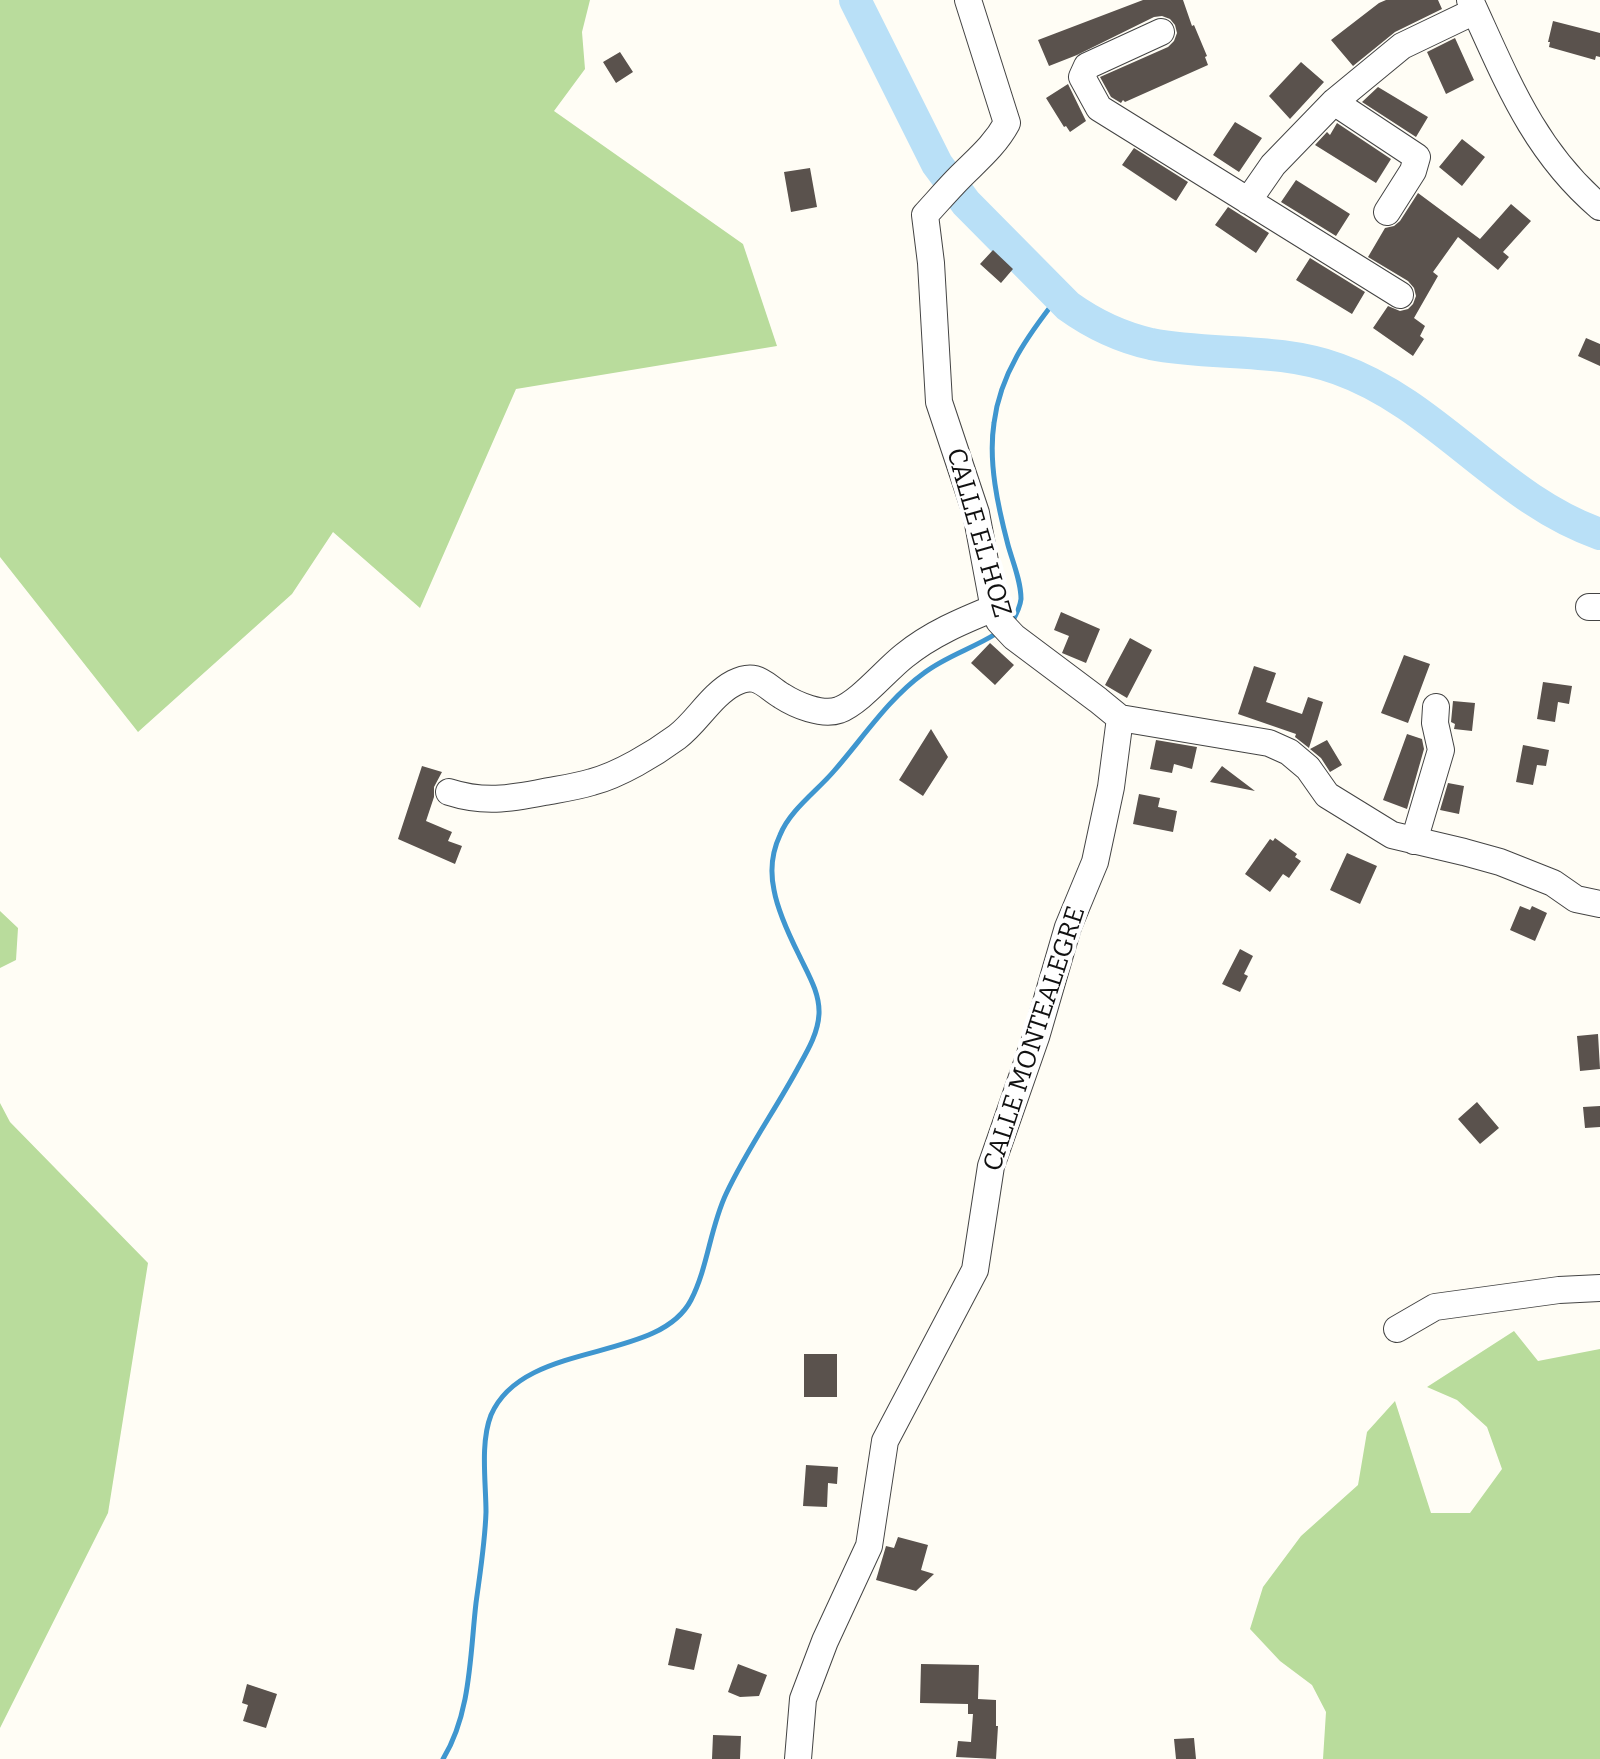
<!DOCTYPE html>
<html>
<head>
<meta charset="utf-8">
<style>
  body { margin:0 }
  canvas { display:block; background:#fffdf5 }
</style>
</head>
<body>
<canvas width="1600" height="1759"></canvas>
<script>
const ctx = document.querySelector('canvas').getContext('2d');
ctx.lineJoin = 'round';
function fillPath(path, color) { ctx.fillStyle = color; ctx.fill(path, 'evenodd'); }
function strokePath(path, color, width, dash) { ctx.strokeStyle = color; ctx.lineWidth = width; ctx.lineCap = dash ? 'butt' : 'round'; ctx.setLineDash(dash || []); ctx.stroke(path); }
function drawText(font, color, halo, rows, align = 'center') {
  ctx.font = font + ' Bitter,serif'; ctx.lineWidth = 8; ctx.setLineDash([]); ctx.textBaseline = 'middle'; ctx.strokeStyle = halo; ctx.fillStyle = color; for (const [text, x, y, turn = 0] of rows) {
    ctx.save(); ctx.translate(x, y); ctx.rotate((+turn || 0) * Math.PI / 180); ctx.textAlign = isNaN(turn) ? turn : align; if (halo) ctx.strokeText(text, 0, 0); ctx.fillText(text, 0, 0); ctx.restore();
  }
}
const forest = new Path2D(`
  M0 0H590L582 32 585 69 554 111 743 244 777 346 516 389 420 608 333 532 292 594 138 732 0 557Z
  M0 911 18 928 16 960 0 968Z
  M0 1103 10 1122 148 1263 108 1513 0 1728Z
  M1514 1331 1538 1361 1600 1349V1759H1323L1326 1712 1312 1685 1280 1661 1250 1629 1263 1587 1301 1536 1358 1485 1367 1432 1395 1401 1431 1513H1470L1502 1469 1487 1427 1457 1400 1427 1387Z`);
const stream = new Path2D(`
  M1012 622C1016 615 1020 608 1021 599 1021 581 1013 563 1008 545 998 507 988 462 994 423 1000 374 1028 335 1058 297
  M443 1759C471 1713 470 1655 476 1603 480 1573 485 1543 486 1512 486 1483 480 1443 491 1415 524 1339 658 1364 691 1300 708 1267 710 1228 726 1194 747 1149 776 1109 799 1066 808 1050 818 1033 819 1014 820 993 808 974 799 955 789 935 778 912 774 890 770 871 772 852 780 835 790 810 817 791 834 771 863 738 888 699 924 673 946 656 974 648 997 633`);
const river = new Path2D(`
  M855 0 937 164 966 203 1068 306C1093 324 1120 337 1151 344 1212 356 1277 347 1338 369 1437 404 1501 500 1600 534`);
const building = new Path2D(`
  M1143 0H1183L1192 26 1194 25 1207 56 1205 57 1208 65 1125 102 1123 100 1121 103 1111 97 1100 77 1168 47 1174 41 1177 33 1175 25 1170 19 1162 16 1154 17 1077 55 1049 66 1038 40Z
  M1386 0H1438L1442 9 1395 32 1353 66 1331 40 1379 3Z
  M1553 21 1600 33V57L1596 56 1595 60 1549 47 1550 42H1548Z
  M1455 38 1474 80 1446 94 1427 52Z
  M620 52 633 72 616 83 603 62Z
  M1301 62 1324 82 1290 119 1269 96Z
  M1068 84 1086 121 1070 132 1066 126 1064 127 1046 98Z
  M1378 87 1428 117 1416 137 1362 102Z
  M1235 122 1262 138 1239 172 1213 155Z
  M1337 123 1391 159 1376 183 1315 145 1327 132 1330 135Z
  M1462 139 1485 157 1462 186 1439 167Z
  M1134 148 1188 182 1176 201 1122 165Z
  M810 168 817 207 791 212 784 172Z
  M1296 180 1350 214 1336 236 1281 202Z
  M1418 193 1480 239 1511 204 1531 221 1503 252 1509 257 1498 270 1458 237 1433 272 1438 276 1414 318 1425 326 1420 336 1424 339 1413 356 1373 328 1388 306 1400 311 1408 309 1413 304 1416 296 1414 288 1408 281 1368 257 1385 228 1394 226 1400 221Z
  M1228 207 1269 233 1256 253 1215 225Z
  M993 250 1013 269 1001 283 980 264Z
  M1310 258 1365 292 1352 314 1296 280Z
  M1586 338 1600 344V366L1578 356Z
  M1061 612 1100 629 1086 663 1062 653 1069 636 1054 630Z
  M1130 638 1152 650 1127 698 1105 685Z
  M990 643 1014 665 995 685 971 663Z
  M1404 655 1430 664 1408 723 1381 713Z
  M1254 666 1276 673 1266 702 1302 714 1308 697 1323 702 1309 748 1295 737 1296 734 1238 714Z
  M1543 682 1572 686 1569 704 1558 702 1555 722 1537 719Z
  M1453 701 1475 703 1472 731 1454 729 1455 724 1451 722Z
  M931 729 948 757 923 796 899 780Z
  M1407 734 1422 739 1424 749 1407 809 1383 800Z
  M1156 740 1197 747 1192 769 1174 764 1172 773 1150 769Z
  M1327 740 1342 765 1330 772 1321 758 1310 749Z
  M1523 745 1549 750 1546 766 1537 765 1533 785 1516 782Z
  M422 766 442 772 434 787V797L426 821 452 832 448 841 462 846 455 864 398 839Z
  M1222 766 1255 791 1210 782Z
  M1448 783 1464 786 1459 814 1440 810Z
  M1139 794 1160 798 1158 807 1177 811 1173 832 1133 824Z
  M1275 838 1297 854 1295 857 1301 861 1289 878 1283 874 1270 892 1245 874 1270 839 1273 841Z
  M1347 853 1377 866 1360 904 1330 890Z
  M1520 906 1530 910 1532 906 1547 913 1535 941 1510 930Z
  M1240 949 1253 956 1244 974 1248 976 1240 992 1222 984Z
  M1598 1034 1600 1069 1580 1071 1577 1036Z
  M1477 1102 1499 1128 1480 1144 1458 1119Z
  M1600 1106V1127L1585 1128 1583 1107Z
  M804 1354H837V1397H804Z
  M806 1465 838 1467 837 1484 828 1483 827 1507 803 1506Z
  M898 1537 928 1545 921 1570 934 1574 916 1591 876 1580 886 1546 894 1548Z
  M676 1628 702 1634 694 1670 668 1665Z
  M738 1664 767 1675 759 1696 740 1697 728 1692Z
  M921 1664 979 1665 978 1699 996 1700V1726H998L996 1759 956 1757 958 1741 971 1742 973 1714H968V1704L920 1703Z
  M247 1684 277 1694 266 1728 243 1721 248 1705 242 1703Z
  M713 1735 741 1736 740 1759H712Z
  M1194 1738 1196 1759H1176L1174 1739Z`);
const minor = new Path2D(`
  M968 0 1007 123C995 145 978 159 961 176 948 189 937 202 925 215L931 263 939 402 976 513 993 604 999 621 1014 637 1098 700 1120 718 1269 743 1289 752 1308 768 1327 795 1392 835 1464 852 1500 862 1553 883 1576 899 1600 904
  M1470 0C1506 78 1533 150 1600 207
  M1161 32 1087 66 1082 77 1099 108 1400 295
  M1334 102 1417 157 1413 171 1387 212
  M1248 201 1273 165 1334 102 1402 46 1475 11
  M1589 607H1600
  M449 792C483 803 509 799 544 792 560 789 576 787 592 782 619 775 654 754 677 737 697 722 711 695 734 683 757 671 764 685 782 696 796 705 822 716 839 710 860 702 885 671 904 656 931 634 962 621 994 608
  M1414 841 1441 750 1435 723 1436 707
  M1397 1329 1435 1307 1559 1290 1600 1288
  M798 1759 803 1699 825 1641 869 1546 885 1441 975 1270 991 1166 1036 1037 1068 927 1095 862 1111 787 1120 718`);
const streetNames = [
  ["CALLE EL HOZ",978,533,74],
  ["CALLE MONTEALEGRE",1035,1039,-72]
];
fillPath(forest, '#b9dc9c');
strokePath(stream, '#3f96cf', 5);
strokePath(river, '#b9e0f7', 32);
fillPath(building, '#5a524d');
strokePath(minor, '#444', 28);
strokePath(minor, '#fff', 26);
drawText('26px', '#111', '#fff', streetNames);
</script>
</body>
</html>
